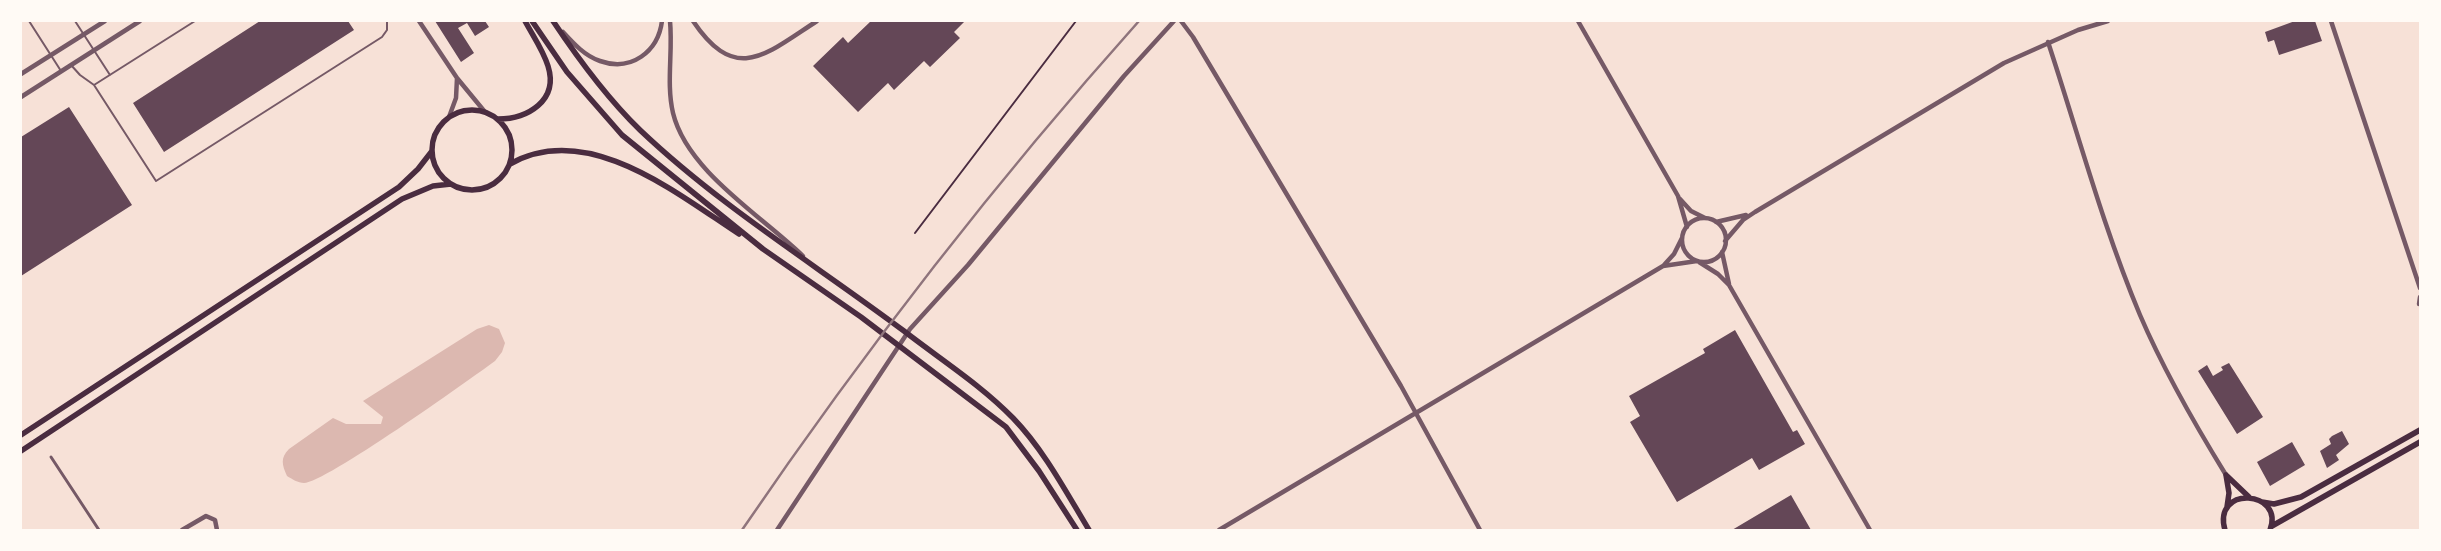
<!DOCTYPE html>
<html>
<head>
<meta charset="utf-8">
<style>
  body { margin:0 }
  #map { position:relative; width:2441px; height:551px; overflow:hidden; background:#f7e1d7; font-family:Arial,sans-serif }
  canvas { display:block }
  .frame { position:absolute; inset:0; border:22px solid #fffaf5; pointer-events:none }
</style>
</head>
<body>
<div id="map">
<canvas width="2441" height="551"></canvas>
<div class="frame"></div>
</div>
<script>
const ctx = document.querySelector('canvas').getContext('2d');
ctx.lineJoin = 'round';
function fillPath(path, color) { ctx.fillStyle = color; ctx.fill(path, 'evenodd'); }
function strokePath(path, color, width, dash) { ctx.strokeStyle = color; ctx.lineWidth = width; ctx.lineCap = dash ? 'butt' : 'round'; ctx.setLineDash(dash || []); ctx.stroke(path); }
const water = new Path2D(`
  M489 325 499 329 505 343 502 352 495 361C469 380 325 483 304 483 298 483 292 479 287 476 282 465 280 458 289 449L333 418 346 424H381L383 417 363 401 477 329Z`);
const building = new Path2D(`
  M260 21H348L354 30 164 152 133 103Z
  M435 21H485L489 27 475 36 467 23 458 28 474 53 461 62Z
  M871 21H965L954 32 960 38 930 67 924 61 894 90 888 83 858 112 813 66 843 37 848 43Z
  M2295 21H2315L2322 41 2279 55 2274 40 2268 42 2265 32Z
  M69 107 132 205 21 276V137Z
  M1735 330 1793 432 1797 430 1805 444 1759 470 1752 458 1677 502 1630 422 1640 416 1629 396 1705 353 1703 349Z
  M2229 363 2263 417 2237 434 2198 371 2207 365 2213 376 2223 370 2221 367Z
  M2342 431 2349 444 2336 455 2339 460 2327 468 2320 451 2331 444 2329 439 2332 436Z
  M2292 442 2305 465 2270 486 2257 462Z
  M1791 495 1811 530H1732Z`);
const path = new Path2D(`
  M915 233 1076 21`);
const service = new Path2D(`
  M29 21 61 71
  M75 21 110 75
  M71 65 80 75 94 85 156 181 382 37 387 30V21
  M94 85 195 21`);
const pedestrian = new Path2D(`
  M51 457 99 530`);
const minor = new Path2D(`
  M419 21 457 78 485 112
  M670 21C673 52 666 83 673 113 687 171 762 216 803 256
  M693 21C736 85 766 54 817 21
  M1181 21 1193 37 1401 386 1480 530
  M1578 21 1678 196 1687 227
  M2331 21 2420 288
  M563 32C574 44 585 56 600 61 631 72 658 52 662 21
  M2048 42C2078 133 2103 227 2140 315 2164 371 2194 423 2226 475
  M21 74 105 21
  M21 97 140 21
  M449 117 456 98 457 78
  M1680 199 1691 211 1705 218
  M1682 240a22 22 0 1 1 44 0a22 22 0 1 1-44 0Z
  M1716 222 1746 215
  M1725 241 1743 220 1755 212 2004 63 2078 30 2108 21
  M1722 252 1729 284
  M1699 262 1718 274 1729 285 1870 530
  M1664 265 1674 254 1682 238
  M2419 304 2420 297
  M182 530 206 516 215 520 217 530
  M777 530 910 329 968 265 1124 76 1174 21
  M1219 530 1663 266 1697 261`);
const secondary = new Path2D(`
  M532 21 567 72 622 135 763 249 861 317 1006 427 1039 471 1077 530
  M553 21C579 60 607 98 640 130 720 206 816 265 904 331 940 359 981 385 1013 418 1044 450 1066 492 1089 530
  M432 150a40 40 0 1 1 80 0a40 40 0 1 1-80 0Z
  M498 119C527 119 559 101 548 66 543 50 533 36 525 21
  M510 164C587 120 676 193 739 234
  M21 435 399 187 418 169 432 151
  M21 451 402 199 433 186 451 184
  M2226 475 2229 493 2227 507
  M2227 476 2249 497
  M2262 502 2274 504 2301 497 2420 430
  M2272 526 2420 442
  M2225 530C2212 485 2285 490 2270 530`);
const rail = new Path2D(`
  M742 530C864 351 995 182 1139 21`);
fillPath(water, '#dcb8b0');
fillPath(building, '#644757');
strokePath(path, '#4a2c40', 2);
strokePath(service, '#755966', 2);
strokePath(pedestrian, '#755966', 3);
strokePath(minor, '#755966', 4.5);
strokePath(secondary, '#4a2c40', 5.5);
strokePath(rail, '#8f747c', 2.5);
</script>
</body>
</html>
